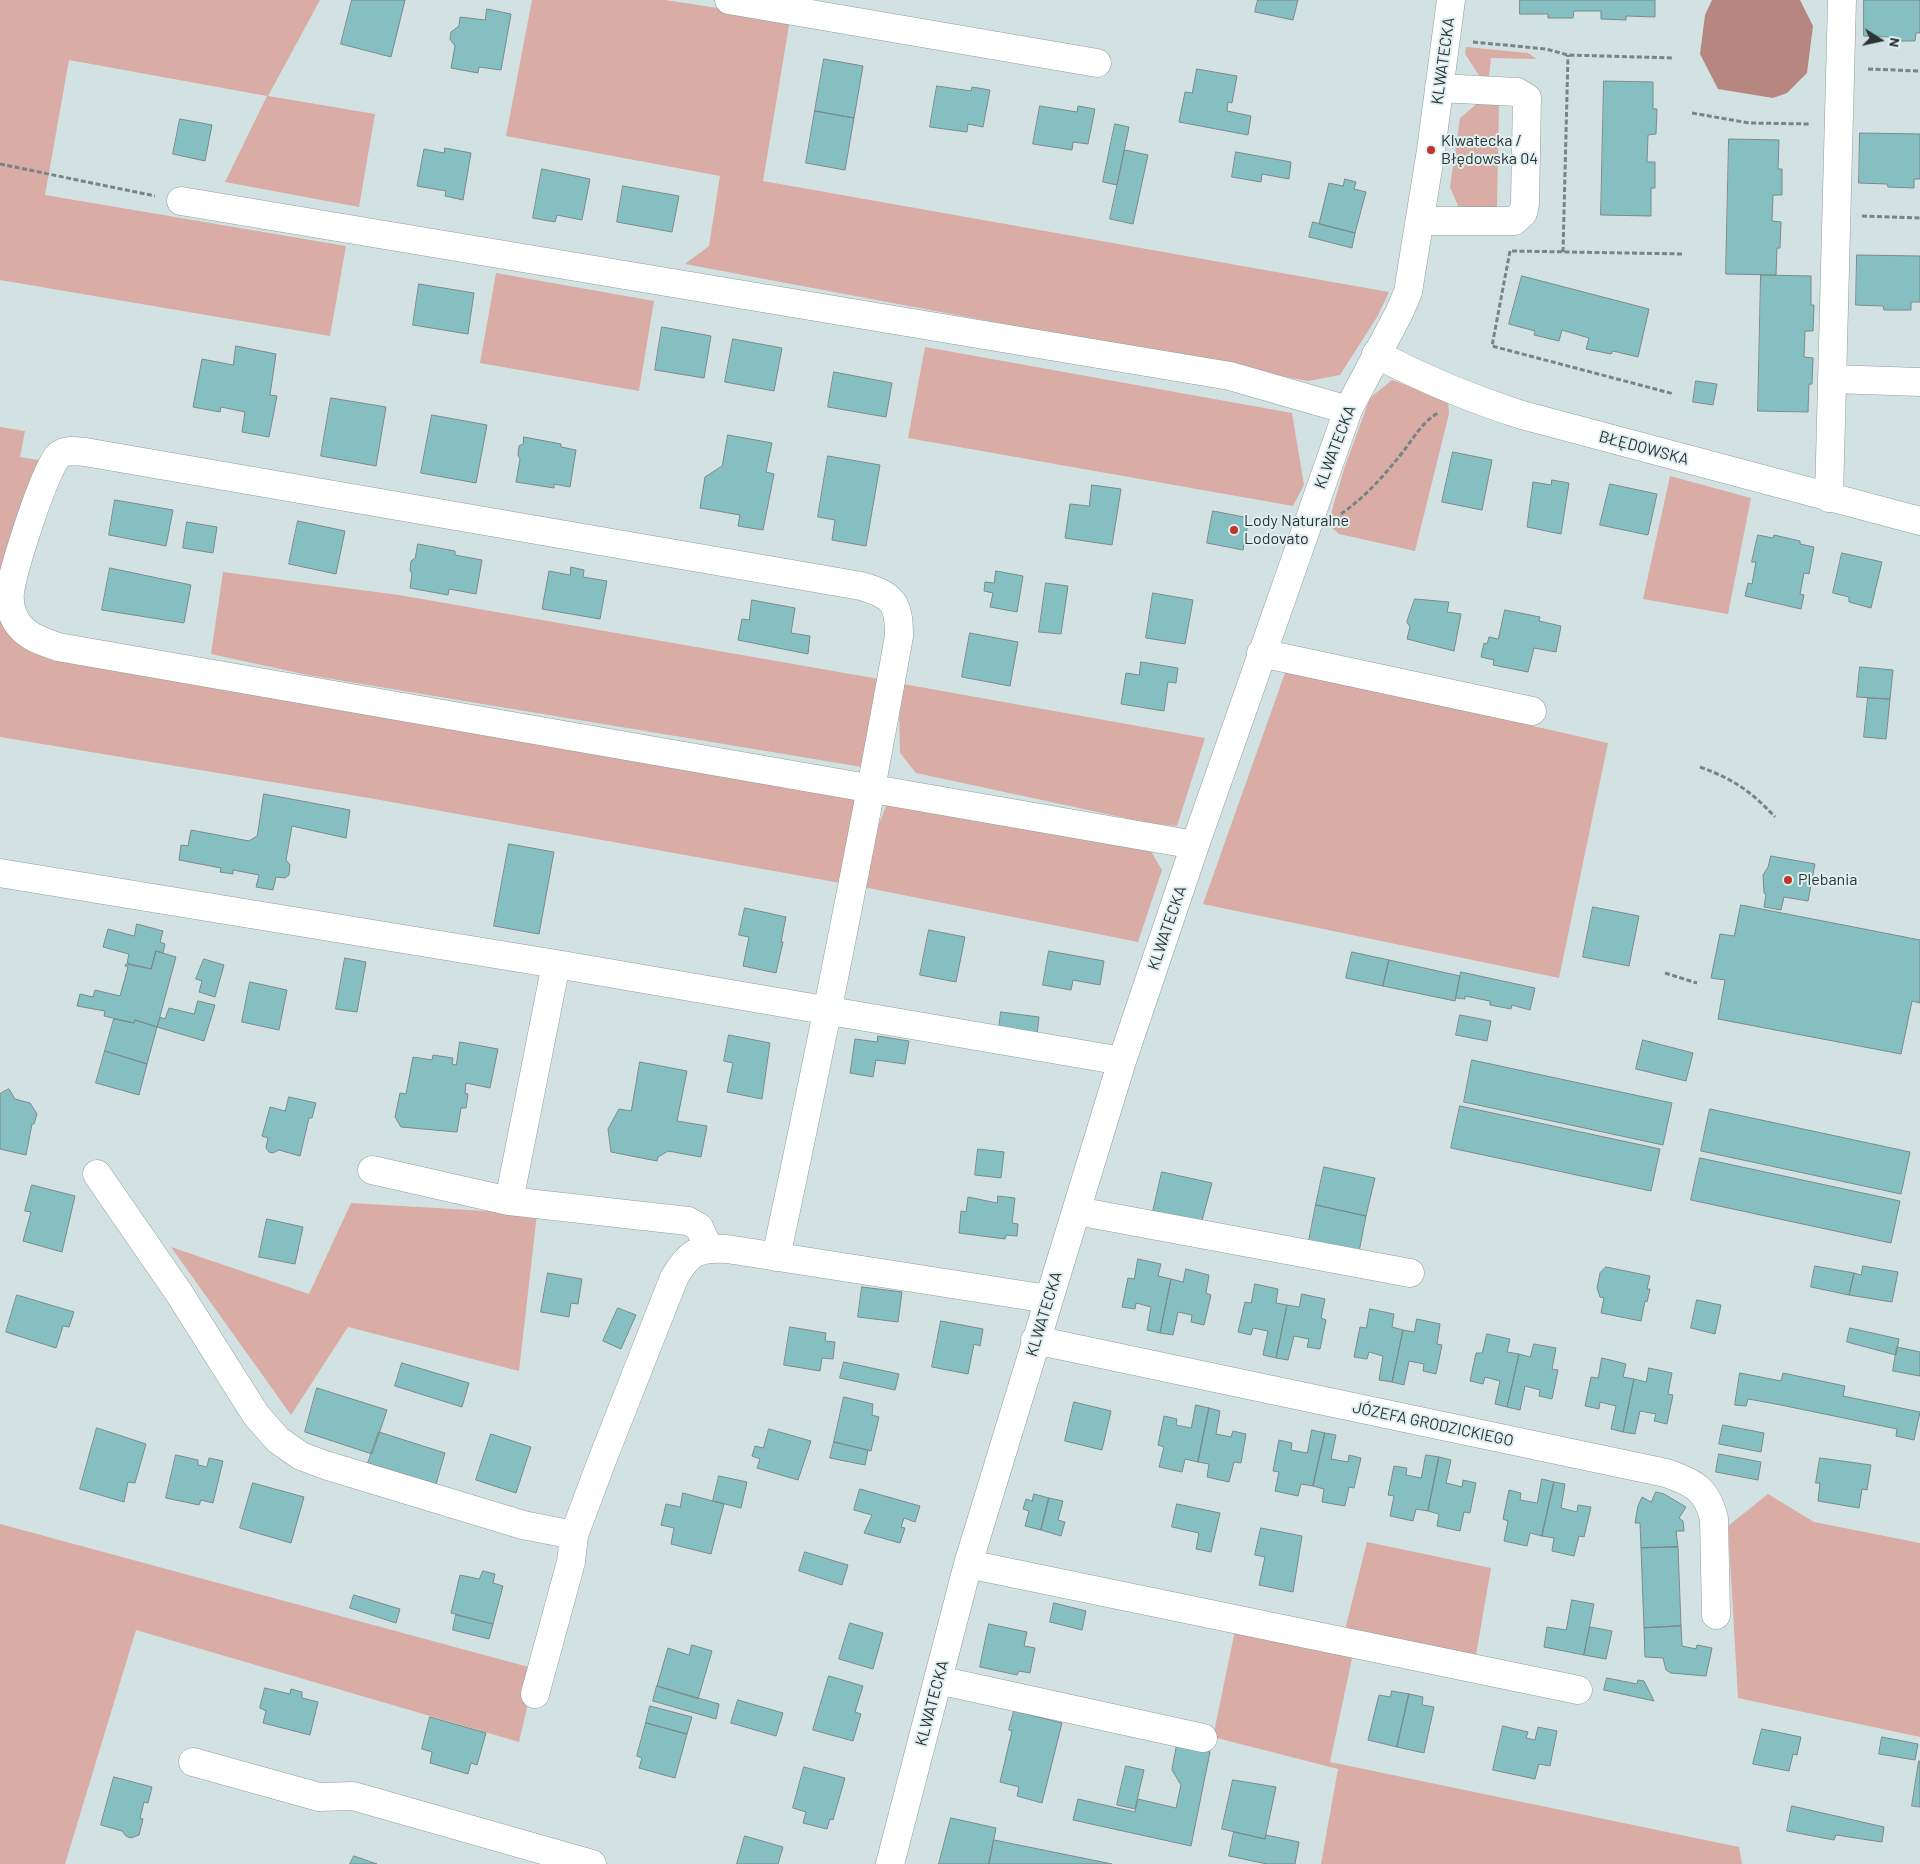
<!DOCTYPE html>
<html>
<head>
<meta charset="utf-8">
<style>
  body { margin:0 }
  #map { position:relative; width:1920px; height:1864px; overflow:hidden; background:#d2e2e3; font-family:Barlow,sans-serif }
  canvas { display:block }
  .north { position:absolute; left:1855px; top:15px; width:50px; height:50px; -webkit-text-stroke:4px #dfeff0; paint-order:stroke; rotate:100deg; font-size:14px; font-weight:700; line-height:20px; text-align:center; color:#2d3434 }
  .north::after { content:''; display:block; margin:auto; width:18px; height:22px; background:#2d3434; clip-path:polygon(50% 0,100% 100%,50% 72%,0 100%) }
</style>
</head>
<body>
<div id="map">
<canvas width="1920" height="1864"></canvas>
<div class="north">N</div>
</div>
<script>
const ctx = document.querySelector('canvas').getContext('2d');
ctx.lineJoin = 'round';
function fillPath(path, color) { ctx.fillStyle = color; ctx.fill(path, 'evenodd'); }
function strokePath(path, color, width, dash) { ctx.strokeStyle = color; ctx.lineWidth = width; ctx.lineCap = dash ? 'butt' : 'round'; ctx.setLineDash(dash || []); ctx.stroke(path); }
function drawText(font, color, halo, rows, align = 'center') {
  ctx.font = font + ' Barlow,sans-serif'; ctx.lineWidth = 4; ctx.setLineDash([]); ctx.textBaseline = 'middle'; ctx.strokeStyle = halo; ctx.fillStyle = color; for (const [text, x, y, turn = 0] of rows) {
    ctx.save(); ctx.translate(x, y); ctx.rotate((+turn || 0) * Math.PI / 180); ctx.textAlign = isNaN(turn) ? turn : align; if (halo) ctx.strokeText(text, 0, 0); ctx.fillText(text, 0, 0); ctx.restore();
  }
}
const green = new Path2D(`
  M0 0H320L268 96 375 114 359 207 225 182 267 96 69 60 45 195 346 246 330 336 0 280Z
  M532 0H665L790 19 763 181 1389 292 1377 317 1340 375 1308 381 685 264 709 246 720 176 506 136Z
  M1466 47 1528 53 1537 59 1491 58 1489 77H1480L1465 54Z
  M1479 102H1499L1497 210 1459 208 1450 187 1460 118Z
  M496 273 654 301 639 391 480 363Z
  M925 347 1292 413 1304 485 1293 506 908 438Z
  M1392 380 1448 400 1449 414 1415 551 1339 534 1328 524 1344 469 1370 398Z
  M0 427 25 431 20 457 39 460 32 493 19 640 869 791 846 884 369 798 0 737Z
  M1670 476 1751 498 1728 614 1643 599Z
  M223 572 399 595 879 679 868 768 308 675 211 654Z
  M1286 670 1608 743 1559 978 1203 904Z
  M903 684 1205 738 1177 826 1149 823 916 773 900 753 899 702Z
  M904 795 1149 848 1162 870 1138 942 863 887 875 834 886 806Z
  M351 1203 537 1214 519 1371 348 1327 291 1415 171 1247 309 1294Z
  M1768 1494 1814 1522 1920 1543V1737L1738 1698 1728 1526Z
  M0 1524 536 1669 519 1742 136 1630 65 1864H0Z
  M1367 1542 1491 1568 1475 1661 1357 1635 1330 1762 1739 1847 1742 1864H1321L1338 1769 1213 1737 1239 1611 1344 1634Z`);
const water = new Path2D(`
  M1712 0H1800L1813 26 1807 73 1787 93 1773 98 1718 89 1700 54 1705 15Z`);
const building = new Path2D(`
  M352 0H405L391 57 341 44Z
  M1258 0H1298L1293 20 1255 12Z
  M1520 0H1655V17L1626 16V20L1601 19V11H1574L1573 18H1548V14H1520Z
  M1864 0H1920V33H1916L1915 41H1891V37L1864 36Z
  M487 9 511 14 501 70 479 67 478 73 451 68 455 46 450 39 451 32 459 26 460 17 485 20Z
  M824 59 863 66 854 118 815 111Z
  M1197 69 1237 76 1232 103 1228 102 1227 111 1251 116 1248 135 1179 122 1185 92 1192 93Z
  M1604 81 1653 82V109H1657L1656 134 1648 135 1647 162H1655V188H1651V216L1601 215Z
  M937 86 971 91 972 87 990 90 983 127 968 124 967 132 930 127Z
  M1040 106 1077 112 1078 106 1095 109 1088 144 1073 142 1072 150 1033 144Z
  M815 111 854 118 845 170 806 163Z
  M180 119 212 125 205 161 173 154Z
  M1115 124 1129 127 1117 185 1103 182Z
  M1860 133 1920 134V179H1914V188L1888 187 1887 184 1859 183Z
  M1729 139 1779 140 1778 169H1782V195H1773L1772 221 1781 222 1780 248H1777L1776 275 1726 274Z
  M445 148 471 153 463 200 445 196 446 191 417 186 424 149 444 153Z
  M1125 150 1148 155 1133 224 1110 219Z
  M1236 152 1291 162 1289 179 1262 174 1261 182 1232 177Z
  M542 169 590 179 582 220 557 215 555 222 533 218Z
  M1345 179 1356 182 1354 189 1366 192 1355 233 1319 224 1329 183 1343 186Z
  M623 186 679 196 672 232 617 222Z
  M1313 222 1355 233 1352 248 1309 237Z
  M1857 255 1920 256V302H1911V310H1884L1883 306 1856 305Z
  M1761 275 1811 276V305H1814L1813 331H1805L1804 357 1813 358 1812 384H1809L1808 412 1758 411Z
  M1522 276 1649 309 1638 357 1613 351 1611 354 1586 349 1589 338 1562 330 1559 341 1534 335 1535 331 1509 324Z
  M419 284 474 293 468 334 413 325Z
  M662 327 711 336 704 378 655 370Z
  M733 339 782 348 774 391 725 382Z
  M236 346 276 354 270 395 277 396 269 437 242 432 245 412 221 407 220 412 193 407 202 359 233 365Z
  M834 372 892 383 886 417 828 407Z
  M1696 381 1717 384 1713 405 1693 402Z
  M331 398 386 407 376 466 321 456Z
  M432 415 487 425 476 483 421 473Z
  M728 435 772 443 766 472 774 474 763 530 738 526 740 515 700 508 705 477 722 466Z
  M524 437 561 444V447L576 450 570 487 554 484V488L516 482 520 459 518 455 519 446 523 444Z
  M1453 452 1492 460 1482 510 1442 502Z
  M828 456 880 465 866 546 832 540 835 520 818 517Z
  M1552 480 1569 483 1561 534 1527 527 1533 482 1551 485Z
  M1610 484 1657 494 1648 535 1600 525Z
  M1092 485 1121 489 1112 545 1065 538 1070 504 1089 506Z
  M115 500 173 510 166 546 109 535Z
  M1213 511 1244 517 1248 523 1243 550 1207 543Z
  M298 521 345 531 336 574 289 564Z
  M187 522 217 527 213 553 183 548Z
  M1758 535 1773 538 1774 535 1800 541V544L1814 547 1809 574 1804 573 1800 594 1804 595 1801 609 1745 596 1748 583 1752 584 1756 562H1752Z
  M418 544 455 551V555L482 560 476 594 449 589 448 595 410 588 412 574 410 570 411 561 415 558Z
  M1842 553 1882 562 1871 608 1849 602V597L1833 593Z
  M571 567 584 570 583 577 607 581 600 619 542 609 549 571 570 575Z
  M110 568 191 585 184 623 102 610Z
  M996 571 1023 576 1017 612 990 607 993 593 984 591 985 582 994 583Z
  M1046 583 1068 586 1061 634 1039 632Z
  M1153 593 1193 600 1185 644 1146 638Z
  M1415 599 1449 602 1447 612 1461 614 1454 651 1407 639 1410 627 1407 622Z
  M752 600 795 608 791 633 810 636 808 654 738 640 742 619 749 620Z
  M1505 610 1540 617 1539 621 1561 626 1556 652 1534 648 1528 672 1493 665 1494 660 1481 657 1484 643 1487 644 1489 637 1498 639Z
  M970 633 1018 642 1010 686 962 677Z
  M1141 662 1178 668 1176 683 1168 682 1164 711 1121 704 1126 673 1139 675Z
  M1860 667 1893 670 1890 699 1857 697Z
  M1868 698 1890 699 1886 739 1864 737Z
  M264 794 350 810 346 838 292 826 286 860 290 865 289 875 285 878 276 877 273 890 256 887 259 875 233 870V874L220 872 221 868 179 860 181 845 188 846 191 830 249 841 257 836Z
  M509 844 554 852 539 934 494 926Z
  M1771 856 1815 864 1808 901 1784 897 1781 910 1764 907 1766 894 1764 893 1763 875 1768 867Z
  M1741 905 1920 940V1003L1912 1001 1901 1054 1718 1019 1725 980 1711 978 1720 934 1734 936Z
  M1593 907 1639 916 1629 966 1583 957Z
  M745 908 786 917 781 942H783L776 973 743 966 749 937 739 935Z
  M137 924 163 931 160 942 165 944 163 953 156 951 151 969 127 963 129 954 103 947 108 929 134 936Z
  M929 930 965 937 956 982 920 975Z
  M156 951 176 957 157 1027 135 1020 134 1023 104 1016 105 1011 77 1006 80 994 93 997 95 990 120 996 128 967 125 966 126 964 151 969Z
  M1049 951 1104 961 1100 985 1073 980 1071 990 1043 985Z
  M1352 952 1389 960 1383 986 1346 978Z
  M345 958 366 962 357 1012 336 1009Z
  M204 959 224 965 215 997 199 992 202 981 196 979Z
  M1389 960 1460 976 1455 1001 1383 986Z
  M1461 972 1535 988 1530 1010 1512 1005 1511 1009 1490 1005V1001L1465 996V999L1456 998Z
  M250 982 287 990 279 1030 242 1022Z
  M198 1001 215 1005 204 1041 157 1027 160 1017 165 1019 169 1008 194 1014Z
  M1001 1012 1039 1017 1037 1034 999 1029Z
  M1460 1015 1491 1021 1487 1041 1456 1035Z
  M114 1019 134 1023 135 1020 157 1027 147 1064 105 1051Z
  M729 1035 770 1043 762 1099 727 1092 733 1063 724 1061Z
  M878 1036 909 1041 905 1064 876 1060 873 1077 850 1073 855 1039 877 1042Z
  M1643 1040 1693 1053 1686 1081 1636 1069Z
  M460 1042 498 1049 490 1088 466 1083 465 1093 468 1094 466 1108H461L457 1132 401 1127 395 1117 400 1093 406 1094 413 1057 432 1060 433 1055 453 1058 452 1064 456 1065Z
  M105 1051 147 1064 139 1095 96 1083Z
  M1472 1060 1672 1103 1663 1145 1464 1102Z
  M640 1062 687 1071 677 1121 707 1126 701 1157 668 1151 658 1157 657 1161 611 1152 608 1129 619 1109 631 1111Z
  M9 1089 15 1099 30 1103 37 1114 34 1124H32L26 1155 0 1149V1094Z
  M289 1097 316 1103 312 1118H309L300 1156 279 1150 273 1153 269 1152 266 1148 268 1138 262 1136 270 1107 285 1111Z
  M1460 1106 1660 1149 1651 1191 1451 1148Z
  M1710 1109 1910 1152 1901 1194 1701 1151Z
  M978 1149 1004 1152 1001 1178 975 1175Z
  M1700 1158 1900 1201 1891 1243 1691 1200Z
  M1324 1167 1375 1178 1366 1216 1316 1205Z
  M1162 1172 1212 1183 1200 1228 1152 1216Z
  M32 1185 75 1196 62 1252 23 1241 31 1212 25 1211Z
  M998 1196 1015 1198 1012 1223 1018 1224 1017 1236 1006 1235 1005 1239 959 1233 961 1211 966 1212 968 1197 997 1203Z
  M1316 1205 1366 1216 1358 1257 1308 1246Z
  M267 1219 303 1227 295 1264 259 1257Z
  M1138 1259 1161 1264 1158 1276 1171 1279 1160 1333 1147 1330 1151 1307 1136 1303 1135 1309 1122 1307 1128 1278 1134 1279Z
  M1815 1266 1854 1273 1849 1295 1811 1287Z
  M1863 1266 1898 1272 1892 1302 1849 1295 1854 1273 1861 1275Z
  M1606 1267 1650 1276 1647 1289H1650L1647 1302 1645 1301 1641 1321 1601 1313 1604 1298 1600 1297 1597 1288 1600 1273Z
  M1186 1269 1209 1275 1206 1293 1211 1295 1204 1325 1191 1322 1192 1315 1178 1312 1173 1335 1160 1333 1171 1279 1183 1282Z
  M548 1273 582 1279 578 1304 571 1303 569 1317 541 1312Z
  M1255 1284 1278 1289 1276 1303 1287 1305 1276 1358 1263 1355 1268 1331 1253 1328 1251 1335 1238 1332 1245 1302 1251 1303Z
  M862 1287 902 1292 898 1322 858 1317Z
  M1302 1294 1325 1299 1321 1318 1326 1320 1320 1349 1307 1347 1309 1339 1294 1336 1288 1360 1276 1358 1287 1305 1299 1307Z
  M17 1295 74 1312 69 1327 63 1326 56 1348 6 1332Z
  M1697 1300 1721 1305 1715 1334 1691 1328Z
  M618 1308 636 1315 621 1349 603 1341Z
  M1370 1309 1394 1314 1392 1327 1403 1330 1392 1382 1379 1380 1383 1356 1369 1352 1367 1359 1354 1357 1360 1327 1366 1328Z
  M1417 1319 1440 1324 1437 1344 1442 1345 1436 1374 1423 1371 1424 1364 1409 1361 1404 1385 1392 1382 1403 1330 1414 1332Z
  M941 1321 983 1329 980 1346 974 1344 968 1374 932 1367Z
  M790 1327 826 1333 825 1341 835 1342 833 1359 822 1358 820 1371 784 1365Z
  M1850 1328 1899 1339 1896 1355 1847 1342Z
  M1487 1334 1510 1339 1507 1352 1519 1354 1507 1407 1495 1404 1500 1381 1485 1377 1483 1384 1470 1381 1476 1353H1482Z
  M1534 1344 1556 1348 1552 1369 1558 1370 1552 1399 1539 1396 1540 1390 1525 1386 1520 1410 1507 1407 1519 1354 1530 1357Z
  M1897 1347 1920 1352V1376L1893 1371Z
  M1602 1358 1626 1364 1623 1377 1634 1379 1623 1432 1611 1429 1616 1406 1600 1402 1599 1409 1585 1406 1591 1377 1598 1378Z
  M844 1362 899 1374 895 1390 840 1378Z
  M402 1363 469 1383 462 1407 395 1386Z
  M1649 1368 1672 1373 1668 1394 1673 1395 1667 1424 1654 1421 1656 1414 1640 1411 1635 1434 1623 1432 1634 1379 1646 1382Z
  M1740 1373 1781 1381 1783 1373 1845 1386 1843 1396 1920 1412 1914 1440 1896 1436 1897 1429 1776 1404 1748 1399 1746 1406 1735 1405Z
  M317 1388 387 1410 372 1454 305 1432Z
  M844 1397 873 1404 872 1415 879 1417 871 1451 834 1442Z
  M1074 1402 1111 1411 1102 1450 1065 1441Z
  M1196 1405 1209 1408 1198 1462 1185 1459 1182 1472 1159 1467 1164 1447 1158 1445 1164 1416 1177 1419 1176 1425 1191 1428Z
  M1209 1408 1220 1411 1216 1434 1231 1437 1233 1431 1246 1434 1241 1463 1234 1462 1229 1482 1207 1477 1209 1464 1198 1462Z
  M1723 1425 1764 1433 1761 1452 1719 1444Z
  M97 1428 146 1444 135 1483 128 1482 124 1502 80 1489Z
  M769 1429 811 1441 798 1480 757 1468 760 1459 752 1456 755 1446 763 1448Z
  M1312 1430 1325 1433 1313 1486 1301 1484 1298 1496 1275 1491 1279 1472 1273 1471 1279 1440 1292 1443 1291 1450 1307 1453Z
  M379 1432 445 1453 436 1484 368 1463Z
  M1325 1433 1336 1435 1331 1459 1348 1462 1349 1455 1361 1458 1354 1488 1349 1487 1345 1506 1322 1502 1324 1489 1313 1486Z
  M491 1434 531 1447 516 1493 476 1480Z
  M834 1442 868 1450 865 1465 830 1458Z
  M1719 1454 1761 1462 1758 1480 1716 1472Z
  M176 1455 198 1460V1465L207 1467 209 1458 223 1461 213 1503 201 1500 199 1505 166 1498Z
  M1426 1455 1439 1457 1428 1511 1416 1509 1413 1521 1390 1516 1394 1496 1388 1495 1394 1466 1407 1468 1406 1475 1421 1478Z
  M1439 1457 1451 1460 1446 1483 1462 1487 1463 1480 1476 1483 1470 1513 1464 1512 1460 1531 1437 1526 1439 1514 1428 1511Z
  M1820 1458 1871 1465 1867 1490 1862 1489 1859 1508 1818 1501 1820 1483H1816Z
  M719 1476 747 1482 741 1508 713 1501Z
  M1542 1479 1554 1482 1542 1536 1530 1533 1527 1546 1504 1541 1508 1521 1503 1519 1509 1490 1521 1493 1520 1500 1537 1503Z
  M1554 1482 1565 1484 1561 1508 1577 1512 1578 1505 1591 1507 1584 1537 1579 1536 1574 1556 1552 1551 1554 1538 1542 1536Z
  M253 1483 304 1497 291 1543 240 1528Z
  M860 1489 920 1506 915 1522 904 1518 901 1527 905 1528 900 1543 864 1533 872 1515 854 1510Z
  M1656 1492 1664 1494 1686 1507 1679 1518 1683 1521 1684 1531H1676L1678 1547 1641 1548 1640 1523H1635L1638 1506 1642 1497 1651 1502Z
  M683 1493 724 1504 711 1554 671 1544 674 1528 661 1525 666 1504 680 1507Z
  M1034 1494 1049 1498 1041 1530 1025 1526 1029 1511 1023 1509 1026 1499 1032 1501Z
  M1049 1498 1063 1501 1058 1520 1065 1522 1061 1536 1041 1530Z
  M1177 1504 1220 1513 1211 1552 1196 1549 1199 1533 1172 1527Z
  M1261 1528 1302 1536 1293 1592 1259 1585 1265 1557 1255 1555Z
  M1678 1547 1681 1626 1644 1628 1641 1548Z
  M805 1552 848 1565 842 1585 799 1571Z
  M483 1571 495 1574 493 1583 503 1586 493 1624 451 1613 460 1575 479 1579Z
  M354 1595 400 1609 396 1623 350 1608Z
  M1572 1600 1594 1604 1584 1655 1544 1647 1547 1627 1566 1630Z
  M1054 1603 1086 1611 1082 1630 1050 1622Z
  M456 1615 493 1624 489 1639 453 1630Z
  M850 1623 883 1633 873 1669 839 1659Z
  M989 1624 1027 1632 1024 1646 1035 1648 1030 1673 1019 1671 1017 1675 980 1667Z
  M1681 1626 1682 1646 1696 1649 1697 1645 1712 1648 1706 1676 1671 1673 1666 1670 1663 1658 1645 1657 1644 1628Z
  M1590 1627 1612 1631 1606 1659 1584 1655Z
  M692 1645 712 1651 698 1699 657 1686 668 1648 689 1655Z
  M829 1676 863 1686 855 1712 861 1714 853 1741 813 1730Z
  M1607 1678 1637 1684 1638 1680 1644 1681 1654 1701 1604 1690Z
  M657 1686 719 1704 716 1719 653 1701Z
  M265 1688 290 1694 291 1689 302 1692V1698L318 1702 310 1735 263 1723 266 1711 260 1708Z
  M1392 1691 1409 1694 1397 1747 1368 1740 1379 1695 1390 1697Z
  M1409 1694 1423 1697 1422 1705 1434 1707 1424 1753 1397 1747Z
  M738 1700 783 1713 776 1736 731 1723Z
  M650 1706 692 1717 687 1734 646 1723Z
  M1014 1711 1062 1723 1042 1803 1017 1796 1019 1787 1000 1782 1012 1731 1009 1730Z
  M430 1717 486 1733 477 1765 471 1763 468 1774 430 1763 432 1752 422 1749Z
  M646 1723 687 1734 675 1778 639 1768 642 1758 637 1756Z
  M1503 1726 1528 1732 1526 1738 1535 1740 1538 1727 1557 1731 1550 1766 1539 1764 1535 1779 1493 1770Z
  M1762 1729 1801 1737 1797 1755 1793 1754 1789 1771 1753 1764Z
  M1882 1737 1918 1744 1915 1760 1879 1754Z
  M1177 1745 1210 1752 1191 1846 1073 1820 1078 1799 1135 1812 1138 1799 1176 1808 1181 1785 1172 1770Z
  M1919 1761H1920V1807L1912 1806Z
  M1126 1766 1144 1770 1135 1809 1117 1805Z
  M804 1767 845 1778 833 1820 830 1819 827 1829 803 1823 806 1812 793 1808Z
  M114 1777 152 1787 148 1803 144 1802 140 1818 143 1819 139 1835 131 1838 126 1836 122 1831 101 1825Z
  M1233 1780 1276 1787 1265 1839 1222 1829Z
  M1792 1806 1884 1827 1882 1842 1836 1835 1834 1840 1787 1831Z
  M951 1818 996 1828 989 1864H939Z
  M1234 1832 1265 1839 1266 1835 1299 1842 1295 1864H1267L1229 1856Z
  M745 1836 783 1847 778 1864H737Z
  M994 1840 1112 1864H989Z
  M354 1856 377 1864H350Z`);
const path = new Path2D(`
  M1473 42 1546 49 1568 55 1674 58
  M1868 69 1920 71
  M1692 113 1749 123 1811 124
  M0 164 155 196
  M1862 216 1920 218
  M1510 251 1492 346 1674 394
  M1512 251 1684 254
  M1563 252 1568 55
  M1341 514C1365 497 1383 477 1402 453 1413 439 1422 422 1438 413
  M1700 767C1733 779 1751 791 1775 817
  M1665 973 1697 983`);
const minor = new Path2D(`
  M729 0 1097 63
  M181 201 1230 376 1348 410
  M1420 221H1514L1523 213 1525 204 1527 98 1517 92 1439 88
  M1376 354C1424 379 1471 399 1522 415L1920 521
  M1832 379 1920 382
  M1829 498 1842 0
  M1261 653 1532 711
  M0 873 556 964 1122 1061
  M372 1170 509 1201 688 1221 699 1227 708 1247
  M97 1174 179 1293 256 1415 278 1440 301 1456 325 1465 523 1525 574 1535
  M509 1201 556 964
  M1077 1211 1410 1273
  M776 1257C820 1051 862 844 899 636 899 603 893 595 861 586L85 452C77 451 66 449 59 455 45 467 13 570 10 592 9 601 11 613 16 621 26 637 42 641 58 647L1195 845
  M1035 1340 1666 1473C1694 1483 1707 1489 1714 1519L1716 1615
  M968 1564 1578 1690
  M938 1680 1203 1738
  M535 1694 571 1562 574 1535 601 1463 674 1278C688 1253 698 1247 727 1249L1048 1299
  M193 1762 319 1797 353 1796 592 1864
  M890 1864 968 1564 1122 1061 1195 845 1348 410 1399 313 1408 292 1431 150 1451 0`);
const markers = [
  [1431,150,5,"#c1342b"],
  [1234,530,5,"#c1342b"],
  [1788,880,5,"#c1342b"]
];
const streetNames = [
  ["KLWATECKA",1443,61,-82],
  ["KLWATECKA",1335,447,-69],
  ["BŁĘDOWSKA",1644,448,15],
  ["KLWATECKA",1167,928,-71],
  ["KLWATECKA",1044,1314,-73],
  ["JÓZEFA GRODZICKIEGO",1433,1424,12],
  ["KLWATECKA",932,1703,-75]
];
const poiNames = [
  ["Klwatecka /",1441,141],
  ["Błędowska 04",1441,159],
  ["Lody Naturalne",1244,521],
  ["Lodovato",1244,539],
  ["Plebania",1798,880]
];
fillPath(green, '#d9aca5');
fillPath(water, '#b68780');
fillPath(building, '#86bfc1');
strokePath(building, '#7b8a8a', 1);
strokePath(minor, '#8e9e9e', 29);
strokePath(path, '#798484', 3, [5, 2.5]);
strokePath(minor, '#fff', 28);
for (const [x, y, r, color] of markers) { const dot = new Path2D(); dot.arc(x, y, r, 0, 2 * Math.PI); ctx.fillStyle = color; ctx.fill(dot); strokePath(dot, '#dfeff0', 2); }
drawText('16px', '#2d3434', '#dfeff0', streetNames);
drawText('16px', '#2d3434', '#dfeff0', poiNames, 'left');
</script>
</body>
</html>
